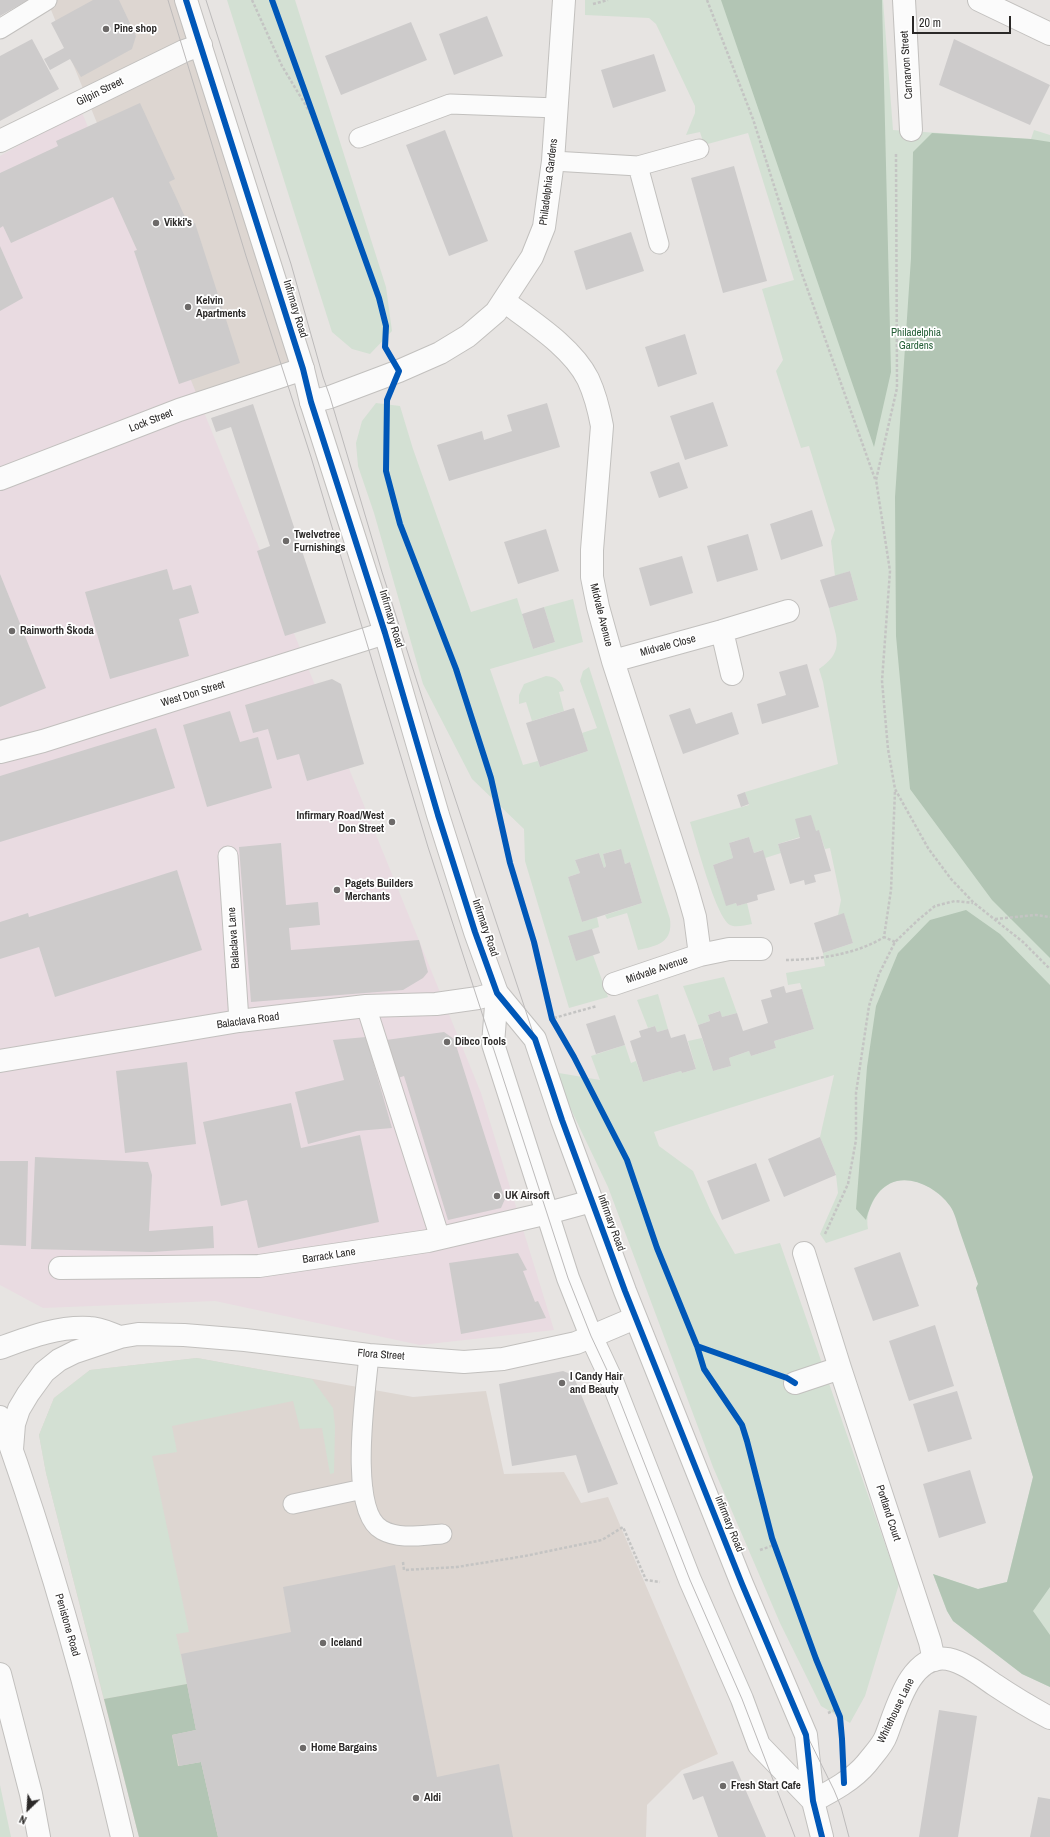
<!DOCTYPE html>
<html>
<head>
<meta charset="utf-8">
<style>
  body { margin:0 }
  #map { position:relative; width:1050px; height:1837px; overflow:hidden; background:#e7e4e2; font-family:"Archivo Narrow",sans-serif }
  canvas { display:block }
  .north { position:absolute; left:8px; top:1789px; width:40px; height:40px; -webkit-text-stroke:3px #fff; paint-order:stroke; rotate:205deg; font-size:11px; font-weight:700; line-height:16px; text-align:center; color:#2b2928 }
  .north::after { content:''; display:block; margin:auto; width:14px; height:18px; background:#2b2928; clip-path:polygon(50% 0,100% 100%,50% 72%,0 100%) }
  .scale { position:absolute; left:912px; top:16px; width:99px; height:18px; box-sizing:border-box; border:2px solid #2b2928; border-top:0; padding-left:5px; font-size:12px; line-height:14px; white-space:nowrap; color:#2b2928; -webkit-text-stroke:3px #fff; paint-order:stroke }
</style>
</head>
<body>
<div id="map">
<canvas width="1050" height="1837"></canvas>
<div class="north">N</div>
<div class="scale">20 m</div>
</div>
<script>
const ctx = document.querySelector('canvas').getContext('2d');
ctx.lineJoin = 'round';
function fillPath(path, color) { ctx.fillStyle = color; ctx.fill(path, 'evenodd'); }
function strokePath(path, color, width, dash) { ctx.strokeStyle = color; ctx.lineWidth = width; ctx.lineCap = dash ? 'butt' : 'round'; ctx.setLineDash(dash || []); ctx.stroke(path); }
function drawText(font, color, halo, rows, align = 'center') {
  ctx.font = font + ' "Archivo Narrow",sans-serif'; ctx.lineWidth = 3.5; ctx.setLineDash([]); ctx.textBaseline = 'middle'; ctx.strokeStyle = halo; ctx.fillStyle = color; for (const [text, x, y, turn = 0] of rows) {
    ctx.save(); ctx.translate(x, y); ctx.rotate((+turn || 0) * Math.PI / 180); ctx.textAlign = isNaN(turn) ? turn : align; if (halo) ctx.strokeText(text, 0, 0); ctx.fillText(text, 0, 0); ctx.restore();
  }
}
const built = new Path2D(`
  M47 0H186L303 369 179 410 97 123Z
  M197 1358 413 1397 486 1391 504 1474 564 1472 581 1503 608 1497 718 1754 682 1770 647 1805 646 1837H139L46 1473 39 1435 54 1398 90 1370Z`);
const industrial = new Path2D(`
  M81 110 481 1093 554 1330 420 1345 215 1301 43 1308 0 1285V156Z`);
const green = new Path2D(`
  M227 0H295L386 287 392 331 370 354 352 349 332 332Z
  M585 0H883L893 130 1031 139 1034 130 1050 135V1687L1022 1674 953 1621 947 1611 933 1574 978 1589 1007 1582 1033 1477 976 1288 978 1284C972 1266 959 1216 949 1204 929 1181 895 1167 875 1198 869 1208 866 1217 868 1229L826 1243 820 1234 838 1193 836 1175 820 1137 834 1075 654 1132 659 1146 693 1171 711 1212 735 1254 780 1243 899 1584 865 1696 850 1723 821 1706 780 1623 713 1467 608 1187 553 1072 600 1080 591 1056 625 1045 631 1063 636 1061 643 1082 681 1071 682 1073 696 1069 688 1041 702 1038 713 1071 731 1066 729 1058 749 1051 751 1056 776 1048 774 1041 814 1029 800 983 788 985 786 973 825 966 823 953 853 943 844 914 838 915 841 900 830 848 825 849 819 831 778 844 781 853 765 858 762 850 754 853 749 837 729 843 733 858 713 865 726 905 736 903 737 906 747 903 752 924C745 925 736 928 730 925 716 917 696 841 690 822L749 805 745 792 838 764 823 682 819 669C847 650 835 636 829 608L858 600 850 571 835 576 831 541 835 530 809 446 801 448 776 371 783 360 762 289 794 280 748 133 704 145 700 132 686 135 695 113V106L656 24 649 18 585 15Z
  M376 403 400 406 413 449 471 612 517 598 533 649 555 642 544 607 573 599 583 642 490 669 523 765 538 761 540 767 588 751 582 733 597 728 580 681 583 671 589 667 670 919C673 943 657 946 638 950L627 913 607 919 605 915 642 903 630 862 625 864 620 849 603 854 606 866 604 868 599 853 575 860 580 873 568 877 582 922 597 917 599 927 568 937 576 960 593 955 608 997 569 1008 525 861 524 829 472 779 423 684 374 513 358 466 356 443 362 421Z
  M546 676C556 677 561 681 564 691L559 692 564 711 532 721 526 702 519 704V695L524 684Z
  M724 977 737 1013 722 1017 719 1011 708 1015 710 1021 698 1025 683 986Z
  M658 994 668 1029 657 1032 655 1026 648 1028 637 1000Z
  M197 1358 312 1379 333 1408 335 1426 334 1473 330 1474 322 1428 300 1429 293 1401 172 1426 177 1452 152 1456 189 1632 176 1634 187 1684 104 1699 46 1473 39 1435 54 1398 90 1370Z
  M0 1785 11 1837H0Z`);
const forest = new Path2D(`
  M721 0H882L891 372 874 447Z
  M932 133 1031 139 1050 142V958L992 900 910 789 896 636 895 497 911 258 913 152Z
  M966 910 1000 934 1050 985V1587L1033 1611 1050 1635V1687L1022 1674 953 1621 947 1611 933 1574 978 1589 1007 1582 1033 1477 976 1288 978 1284C972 1267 966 1249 960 1232 957 1223 955 1213 950 1206 939 1190 916 1177 897 1181 878 1186 871 1202 866 1220L856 1209 867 1067 876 1006 898 953 930 920Z
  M187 1684 196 1730 172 1735 178 1766 201 1762 218 1837H139L104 1699Z`);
const building = new Path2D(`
  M0 0H28L0 16Z
  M93 0H119L136 36 132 49 81 77 70 59 50 70 44 59 64 48 51 23Z
  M487 16 503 56 454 75 439 34Z
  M411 22 427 60 341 95 325 56Z
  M32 39 59 89 0 121V56Z
  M954 39 1050 85 1030 125 939 85Z
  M654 54 666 91 613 108 601 70Z
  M140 103 175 179 169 182 176 197 189 226 195 223 240 363 179 384 134 251 137 250 113 197 11 243 3 226 0 228V173L58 146 56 141Z
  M445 130 488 241 449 256 406 145Z
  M734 166 767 281 723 293 691 178Z
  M631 232 644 271 586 290 574 251Z
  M0 246 23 298 0 311Z
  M685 334 697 374 658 387 645 347Z
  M713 402 728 446 685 460 670 416Z
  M547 403 560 447 449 481 437 445 482 431 484 440 512 431 507 415Z
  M253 404 326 623 285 636 257 551 270 546 231 427 216 432 211 418Z
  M679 462 688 488 659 498 650 472Z
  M812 510 823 546 781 560 770 524Z
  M546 529 559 571 518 584 504 542Z
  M748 534 758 570 717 582 707 546Z
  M682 556 693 593 650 606 639 568Z
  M167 569 173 590 191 585 199 613 179 619 189 656 110 679 85 592Z
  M850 571 858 600 829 608 820 580Z
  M0 574 46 688 0 707Z
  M544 607 555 642 533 649 522 614Z
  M807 664 819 707 762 724 757 704 786 695 779 672Z
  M332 679 341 684 364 764 307 781 299 754 277 760 268 729 253 733 245 705Z
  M574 708 588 751 540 767 526 723Z
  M690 708 696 724 732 712 739 734 683 754 669 715Z
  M230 711 240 742 258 737 272 788 207 807 183 725Z
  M156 728 175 788 0 842V776Z
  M745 792 749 804 741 807 737 795Z
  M811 815 816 831 819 830 831 871 814 875 816 882 805 885 804 880 790 884 778 844 800 838 795 819Z
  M749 837 754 853 763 850 775 890 757 895 758 900 737 906 736 903 726 906 713 865 733 858 729 843Z
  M281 843 286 905 318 902 320 925 289 928 291 950 419 940 428 972 423 978 403 990 251 1002 239 847Z
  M621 849 625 864 630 862 642 903 582 922 568 877 580 873 575 860 599 853 604 868 606 866 603 854Z
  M177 870 202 950 55 997 39 947 0 959V922L28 913 29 917Z
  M844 913 853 943 823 953 814 923Z
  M592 929 600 953 576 961 568 936Z
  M784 986 786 993 802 989 814 1029 774 1041 776 1048 751 1056 749 1051 729 1058 731 1066 713 1071 698 1025 710 1021 708 1015 720 1011 722 1017 737 1013 743 1031 768 1023 761 1000 772 997 770 990Z
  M615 1015 625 1045 596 1054 586 1024Z
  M655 1026 657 1032 668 1029 671 1038 685 1034 696 1069 682 1073 681 1071 643 1082 630 1041 641 1037 639 1031Z
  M444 1032 454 1039 505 1199 501 1208 448 1220 404 1076 398 1078 386 1040Z
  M366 1037 392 1128 357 1131 308 1144 295 1092 344 1080 333 1040Z
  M187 1062 196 1144 125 1153 116 1071Z
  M291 1103 301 1148 360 1135 379 1222 258 1248 247 1200 221 1206 203 1122Z
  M820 1137 836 1175 784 1197 768 1159Z
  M35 1157 148 1162 152 1175 149 1231 213 1226 214 1248 151 1252 31 1249Z
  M0 1161H28L26 1246 0 1245Z
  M756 1163 770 1201 722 1220 707 1181Z
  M900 1252 919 1306 873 1321 854 1268Z
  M518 1253 527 1270 523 1271 535 1302 538 1301 546 1318 461 1334 449 1263Z
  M935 1325 954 1386 909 1401 889 1341Z
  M563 1371 573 1375 618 1484 588 1493 576 1455 512 1466 499 1384Z
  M957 1391 972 1439 928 1452 913 1404Z
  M970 1470 986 1523 939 1538 923 1484Z
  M395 1565 437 1777 499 1764 513 1837H218L201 1762 179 1766 172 1735 196 1730 181 1654 291 1632 283 1587Z
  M939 1710 977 1716 958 1837H919Z
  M733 1761 766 1837H718L703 1796 693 1800 683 1774Z
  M1038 1797 1050 1799V1837H1030Z`);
const path = new Path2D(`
  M252 0 282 66 317 124
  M707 0 753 119 801 271 875 479
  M593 4 608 0
  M896 154 897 388 876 480 890 571 882 681 888 749 895 789 928 848 951 879 974 903 1023 942 1050 969
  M995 919 1036 915 1050 917
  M895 942 884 937 891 890 895 790
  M786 960C816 960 858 954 884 937
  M554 1018 597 1006
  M825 1234 848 1184 856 1140V1093L869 1006 879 974 895 942 918 920 935 906 955 901 973 903
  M760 1550 774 1545
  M403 1562 404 1570 457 1567 525 1556 602 1540 623 1527 646 1580 660 1582
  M828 1713 837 1709`);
const lane = new Path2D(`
  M0 29 47 0
  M359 138 450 104 557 108
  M553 161 638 166 699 149
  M638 166 659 244
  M228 856 239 1021
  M366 1006 440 1238
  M369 1355C366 1391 347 1511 382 1530 400 1540 422 1535 442 1534
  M293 1504 363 1489`);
const street = new Path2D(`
  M904 0 911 130
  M979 0 1050 34
  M0 141 184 51 201 45
  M504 301C532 322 572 347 588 379 595 394 599 410 602 426L592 550V577L598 607 613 661 687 889 695 917 700 955 614 984
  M311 402 330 397 399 371 440 353 468 336 496 312 532 257 544 227 553 161 564 0
  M0 479 179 410 303 369
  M722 631 732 674
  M613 661 722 631 788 611
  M0 752 43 741 385 633
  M700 955 729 949H761
  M0 1061 239 1021 366 1006 436 1004 478 998 497 993
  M804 1253 840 1368 930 1642 934 1660
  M60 1268 259 1266 428 1241 548 1213 592 1201
  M0 1348C30 1337 58 1326 90 1328 100 1328 111 1334 120 1337
  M795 1383 840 1368
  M12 1449 14 1424 19 1409 28 1394 44 1372 59 1360 75 1352 120 1337 138 1334 184 1335 245 1340 369 1355 464 1362 503 1359 576 1343 635 1318`);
const secondary = new Path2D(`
  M186 0 303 369 311 402 385 633 438 815 475 932 497 993 535 1039 562 1120 625 1291 742 1584 806 1735 813 1801 822 1837
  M497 993 493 1044 568 1278 591 1336 613 1383 690 1580 742 1699 759 1745 813 1801
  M813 1801C832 1791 853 1780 867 1763 873 1755 883 1745 886 1736 896 1711 910 1652 948 1659 966 1663 980 1675 995 1685 1013 1697 1031 1708 1050 1718`);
const highway = new Path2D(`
  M0 1417C50 1554 89 1695 122 1837
  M0 1674 31 1794 39 1837`);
const tram = new Path2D(`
  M168 0 246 256 311 457 428 847 568 1278 591 1336 613 1383 690 1580 742 1699 795 1837
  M206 0 291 264 323 377 330 397 382 572 436 741 562 1120 625 1291 660 1382 792 1705 834 1790 841 1807 849 1837`);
const cycleway = new Path2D(`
  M186 0 303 369 311 402 385 633 438 815 475 932 497 993 535 1039 562 1120 625 1291 742 1584 806 1735 813 1801 822 1837
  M272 0 379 298 386 326 385 347 399 371 387 400 386 471 400 524 456 669 491 778 510 863 534 942 552 1019 574 1057 627 1160 657 1248 697 1346 704 1369 742 1425 747 1441 772 1538 816 1659 840 1717 842 1739 844 1783
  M697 1346 787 1378 795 1383`);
const markers = [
  [106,29,4,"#6d6a69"],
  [156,223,4,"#6d6a69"],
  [188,307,4,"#6d6a69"],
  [286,541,4,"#6d6a69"],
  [12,631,4,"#6d6a69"],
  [392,822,4,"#6d6a69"],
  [337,890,4,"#6d6a69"],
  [447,1042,4,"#6d6a69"],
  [497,1196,4,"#6d6a69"],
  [562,1383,4,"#6d6a69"],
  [323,1643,4,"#6d6a69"],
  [303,1748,4,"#6d6a69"],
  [723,1786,4,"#6d6a69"],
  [416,1798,4,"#6d6a69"]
];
const poiNames = [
  ["Pine shop",114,29],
  ["Vikki's",164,223],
  ["Kelvin",196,301],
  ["Apartments",196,314],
  ["Twelvetree",294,535],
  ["Furnishings",294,548],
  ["Rainworth Škoda",20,631],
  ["Infirmary Road/West",384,816,"right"],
  ["Don Street",384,829,"right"],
  ["Pagets Builders",345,884],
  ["Merchants",345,897],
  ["Dibco Tools",455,1042],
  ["UK Airsoft",505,1196],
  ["I Candy Hair",570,1377],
  ["and Beauty",570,1390],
  ["Iceland",331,1643],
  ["Home Bargains",311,1748],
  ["Fresh Start Cafe",731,1786],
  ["Aldi",424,1798]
];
const streetNames = [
  ["Carnarvon Street",907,65,-94],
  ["Gilpin Street",100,92,-26],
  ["Philadelphia Gardens",549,182,-83],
  ["Infirmary Road",295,309,73],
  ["Lock Street",151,421,-21],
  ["Midvale Avenue",601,615,76],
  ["Infirmary Road",391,619,73],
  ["Midvale Close",668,646,-15],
  ["West Don Street",193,694,-17],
  ["Infirmary Road",485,928,71],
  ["Balaclava Lane",234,938,-94],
  ["Midvale Avenue",657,970,-19],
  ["Balaclava Road",248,1021,-8],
  ["Infirmary Road",611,1223,70],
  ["Barrack Lane",329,1256,-9],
  ["Flora Street",381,1355,4],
  ["Portland Court",888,1513,72],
  ["Infirmary Road",729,1524,68],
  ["Penistone Road",67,1625,74],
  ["Whitehouse Lane",896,1711,-64]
];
const parkNames = [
  ["Philadelphia",916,333],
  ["Gardens",916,346]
];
fillPath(built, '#ddd6d1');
fillPath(industrial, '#e9dbe1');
fillPath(green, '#d3e0d3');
fillPath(forest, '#b2c5b4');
fillPath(building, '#cdcbcb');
strokePath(lane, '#c2c0be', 21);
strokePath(street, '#c2c0be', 24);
strokePath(secondary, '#c2c0be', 24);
strokePath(highway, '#c2c0be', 24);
strokePath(path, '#c4c4c3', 2.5, [3, 2]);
strokePath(lane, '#fbfbfb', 19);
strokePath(street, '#fbfbfb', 22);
strokePath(secondary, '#fbfbfb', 22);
strokePath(highway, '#fbfbfb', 22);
strokePath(tram, '#bcbaba', 1);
strokePath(cycleway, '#0057b8', 6);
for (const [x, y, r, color] of markers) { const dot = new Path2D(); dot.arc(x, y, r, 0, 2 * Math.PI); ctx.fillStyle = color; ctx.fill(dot); strokePath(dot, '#fff', 1.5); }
drawText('bold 11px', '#2b2928', '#fff', poiNames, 'left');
drawText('11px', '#2b2928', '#fff', streetNames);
drawText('11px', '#28613a', '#fff', parkNames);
</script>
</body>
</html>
